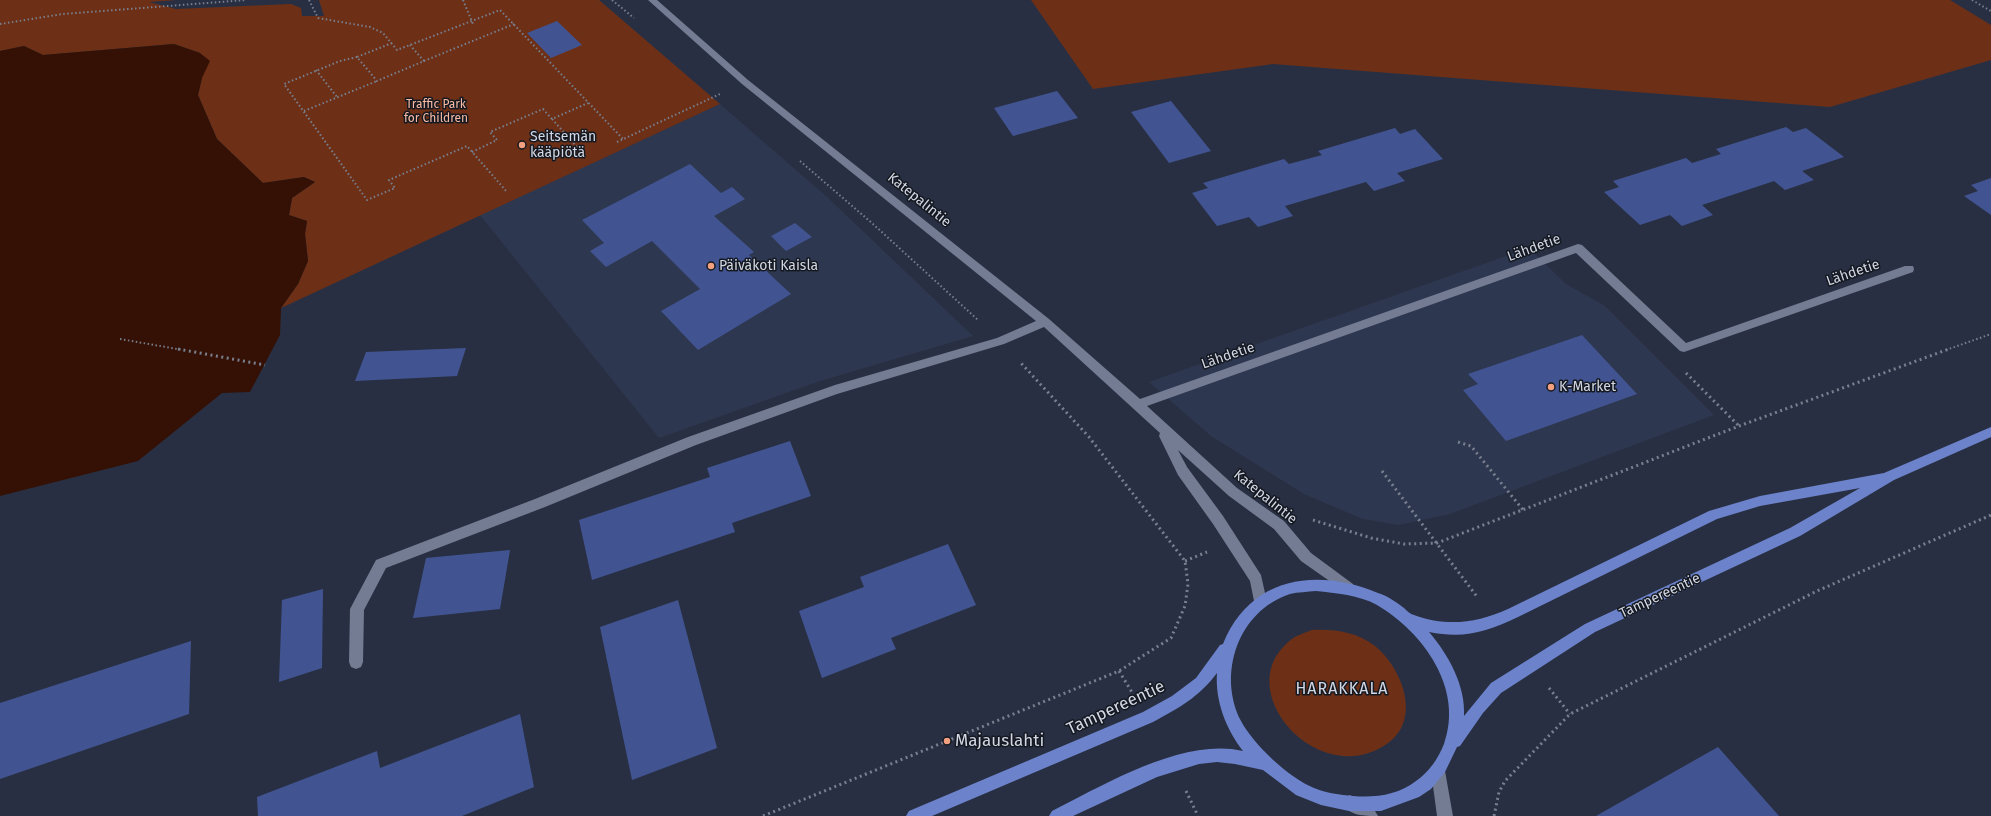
<!DOCTYPE html>
<html>
<head>
<meta charset="utf-8">
<style>
  body { margin:0 }
  canvas { display:block; background:#282f42 }
</style>
</head>
<body>
<canvas width="1991" height="816"></canvas>
<script>
const ctx = document.querySelector('canvas').getContext('2d');
ctx.lineJoin = 'round';
function fillPath(path, color) { ctx.fillStyle = color; ctx.fill(path, 'evenodd'); }
function strokePath(path, color, width, dash) { ctx.strokeStyle = color; ctx.lineWidth = width; ctx.lineCap = dash ? 'butt' : 'round'; ctx.setLineDash(dash || []); ctx.stroke(path); }
function drawText(font, color, halo, rows, align = 'center') {
  ctx.font = font + ' "Fira Sans",sans-serif'; ctx.lineWidth = 3; ctx.setLineDash([]); ctx.textBaseline = 'middle'; ctx.strokeStyle = halo; ctx.fillStyle = color; for (const [text, x, y, turn = 0] of rows) {
    ctx.save(); ctx.translate(x, y); ctx.rotate((+turn || 0) * Math.PI / 180); ctx.textAlign = isNaN(turn) ? turn : align; if (halo) ctx.strokeText(text, 0, 0); ctx.fillText(text, 0, 0); ctx.restore();
  }
}
const built = new Path2D(`
  M720 104 827 197 973 336 820 381 659 438 480 215Z
  M1529 248 1566 284 1605 306 1714 415 1450 514 1398 525 1363 519 1304 494 1211 436 1149 382Z`);
const green = new Path2D(`
  M0 0H177L149 2 176 9 291 4 301 8 302 16H324L319 0H599L720 104 281 308 298 284 308 261 305 234 307 221 289 215 292 198 315 182 304 177 263 183 217 139 198 95 202 78 200 53 174 44 43 55 24 46 0 51Z
  M1031 0H1950L1991 25V60L1830 107 1273 64 1093 89Z
  M1312 630C1334 629 1357 632 1375 646 1402 668 1422 719 1388 743 1319 793 1226 688 1292 639 1297 635 1305 633 1312 630Z`);
const water = new Path2D(`
  M174 44 200 53 210 61 202 78 198 95 217 139 263 183 304 177 315 182 292 198 289 215 307 221 305 234 308 261 298 284 281 308 280 335 250 392 222 393 138 461 0 496V51L24 46 43 55Z`);
const building = new Path2D(`
  M557 21 582 45 551 58 527 33Z
  M1057 91 1078 118 1013 136 994 108Z
  M1171 101 1211 151 1169 163 1131 112Z
  M1786 127 1793 132 1806 128 1844 157 1802 171 1814 180 1785 190 1774 181 1702 205 1713 215 1682 226 1670 215 1640 225 1604 192 1619 187 1613 181 1686 158 1692 163 1721 154 1716 149Z
  M1395 128 1400 134 1415 129 1443 159 1397 173 1405 181 1374 191 1366 182 1285 206 1293 216 1258 227 1249 217 1217 226 1192 193 1208 188 1203 183 1284 159 1289 164 1322 155 1318 151Z
  M690 164 721 193 732 187 745 199 714 216 754 252 749 255 791 294 698 350 661 311 700 289 652 241 606 267 590 251 604 243 582 220Z
  M1991 178V215L1964 196 1978 191 1971 185Z
  M795 223 812 237 786 251 771 236Z
  M1582 335 1637 394 1506 441 1463 390 1478 384 1468 374Z
  M466 348 457 376 355 381 366 352Z
  M790 441 811 496 732 523 735 532 592 580 579 520 710 477 707 468Z
  M948 544 976 605 891 638 896 649 822 678 799 611 864 587 860 577Z
  M510 550 500 609 413 618 426 558Z
  M323 589 322 668 279 682 282 600Z
  M678 600 717 748 632 780 600 627Z
  M191 641 189 714 0 779V703Z
  M520 714 534 787 462 816H258L257 797 377 751 380 768Z
  M1718 747 1779 816H1596Z`);
const pathFar1 = new Path2D(`
  M309 0 318 18 370 27 383 33 397 50 500 10 623 139
  M463 0 473 24
  M612 0 634 18
  M1972 0 1991 11
  M0 24 63 14 246 0
  M392 43 357 57 377 81 424 61 410 45
  M357 57 340 61 284 84 367 200 395 188 389 180 467 146 507 192
  M424 61 514 24
  M316 70 337 97
  M304 111 377 81
  M617 142 720 94
  M472 152 497 140 490 132 543 109 552 119
  M585 156 552 119 588 103
  M800 161 873 224 978 320
  M120 339 183 350
  M1946 350 1991 334`);
const path = new Path2D(`
  M178 349 265 365
  M1686 373 1739 426
  M1458 442 1471 446 1524 511
  M1382 471 1478 598
  M1313 520 1371 538 1404 544 1437 543 1739 426 1949 349
  M1185 561 1207 552
  M1119 671 1133 694
  M1549 688 1570 714
  M1186 791 1198 816
  M763 816 1119 671 1171 638 1185 606 1188 584 1185 561 1089 437 1020 362
  M1494 816 1499 792 1505 781 1570 714 1817 591 1991 515`);
const minor = new Path2D(`
  M648 0H657L748 80 1049 319 1140 399 1578 244 1582 245 1686 343 1905 266H1913L1914 269 1913 272 1684 352 1680 351 1576 253 1147 406 1237 488 1284 521 1311 553 1353 584 1355 588 1353 592 1348 594 1301 561 1274 529 1229 496 1178 450 1187 467 1223 516 1261 575 1267 602 1265 606 1260 608 1255 606 1250 581 1213 524 1178 475 1159 436 1160 433 1044 327 1004 344 837 394 696 445 545 507 386 568 364 610 363 662 361 667 356 669 351 667 349 662 350 609 376 560 535 499 688 437 835 385 997 338 1036 321 742 84Z
  M1438 764 1443 766 1445 771 1453 816H1437L1431 771 1433 766Z
  M1350 795 1375 811 1378 816C1364 816 1349 816 1342 803L1345 798Z`);
const major = new Path2D(`
  M1991 427V437L1894 480 1800 536 1595 632 1501 693 1483 713 1460 746 1457 747 1445 772 1431 789 1419 797 1381 811H1349L1321 805 1296 795 1263 770 1235 764 1217 762 1199 764 1157 777 1073 816H1049L1052 811C1104 785 1183 737 1243 751 1226 729 1215 701 1217 673 1199 697 1179 708 1153 722L932 816H906L909 811 1143 712 1172 696 1196 678 1220 645 1223 644C1250 577 1316 567 1378 593 1388 596 1396 602 1404 608 1407 611 1410 614 1414 615 1447 627 1477 623 1508 609L1709 511 1760 496 1884 473ZM1860 488 1790 528 1585 624 1491 683 1464 716C1466 686 1448 654 1429 632 1464 639 1486 632 1518 617L1717 519 1760 506ZM1316 591C1336 593 1359 595 1377 605 1424 633 1464 689 1444 744 1438 759 1429 772 1416 781 1398 795 1375 798 1353 796 1340 795 1326 793 1314 788 1289 778 1253 744 1241 721 1217 674 1238 611 1290 594 1298 592 1307 592 1316 591Z`);
const markers = [
  [522,145,4,"#f2a080"],
  [711,266,4,"#f2a080"],
  [1551,387,4,"#f2a080"],
  [947,741,4,"#f2a080"]
];
const farParknames = [
  ["Traffic Park",436,105],
  ["for Children",436,119]
];
const poiNames = [
  ["Seitsemän",530,137],
  ["kääpiötä",530,153],
  ["Päiväkoti Kaisla",719,266],
  ["K-Market",1559,387]
];
const streetNames = [
  ["Katepalintie",919,200,39],
  ["Lähdetie",1534,248,-20],
  ["Lähdetie",1853,273,-19],
  ["Lähdetie",1228,356,-19],
  ["Katepalintie",1265,497,39],
  ["Tampereentie",1660,596,-25]
];
const quarterNames = [
  ["HARAKKALA",1342,690]
];
const nearStreetnames = [
  ["Tampereentie",1116,708,-25]
];
const nearPoinames = [
  ["Majauslahti",955,741]
];
fillPath(built, '#2e3750');
fillPath(green, '#6d3017');
fillPath(water, '#341104');
fillPath(building, '#415491');
strokePath(pathFar1, '#797f8e', 2, [1.5, 2.5]);
strokePath(path, '#797f8e', 3, [2, 3.5]);
fillPath(minor, '#737c92');
fillPath(major, '#6c83cc');
for (const [x, y, r, color] of markers) { const dot = new Path2D(); dot.arc(x, y, r, 0, 2 * Math.PI); ctx.fillStyle = color; ctx.fill(dot); strokePath(dot, '#141820', 1.5); }
drawText('12px', '#f9bba3', '#141820', farParknames);
drawText('14px', '#d2d7e3', '#141820', poiNames, 'left');
drawText('14px', '#d2d7e3', '#141820', streetNames);
ctx.letterSpacing = '1px';
drawText('16px', '#d2d7e3', '#141820', quarterNames);
ctx.letterSpacing = '0px';
drawText('17px', '#d2d7e3', '#141820', nearStreetnames);
drawText('17px', '#d2d7e3', '#141820', nearPoinames, 'left');
</script>
</body>
</html>
